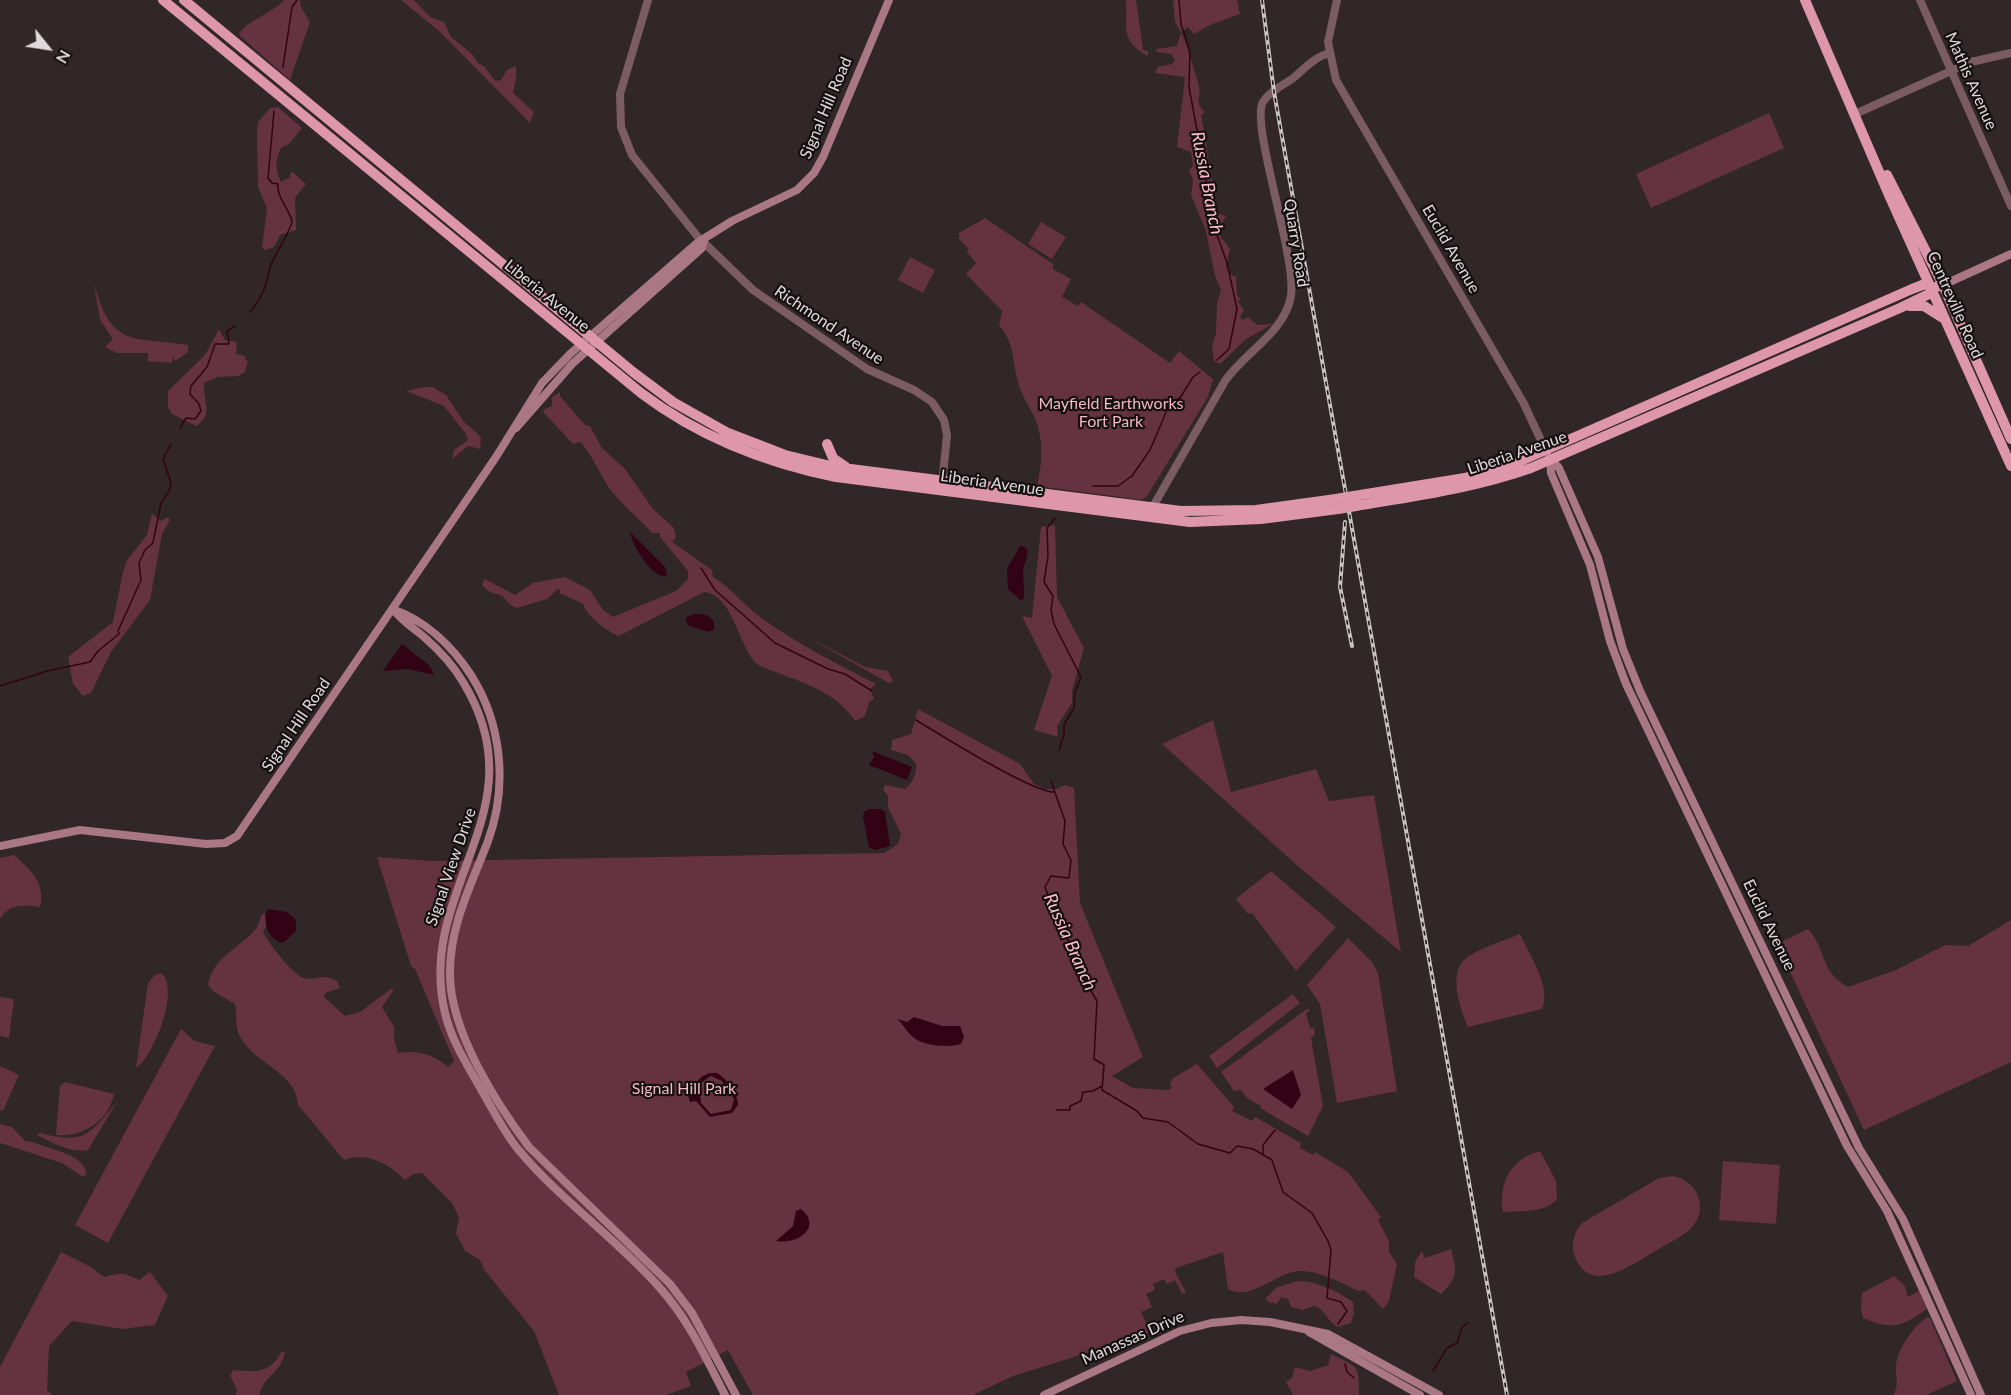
<!DOCTYPE html>
<html>
<head>
<meta charset="utf-8">
<style>
  body { margin:0 }
  #map { position:relative; width:2011px; height:1395px; overflow:hidden; background:#312628; font-family:Lato,sans-serif }
  canvas { display:block }
  .north { position:absolute; left:18px; top:18px; width:60px; height:60px; -webkit-text-stroke:4px #151012; paint-order:stroke; rotate:120deg; font-size:16px; font-weight:700; line-height:24px; text-align:center; color:#e0d8da }
  .north::after { content:''; display:block; margin:auto; width:21px; height:27px; background:#e0d8da; clip-path:polygon(50% 0,100% 100%,50% 72%,0 100%) }
</style>
</head>
<body>
<div id="map">
<canvas width="2011" height="1395"></canvas>
<div class="north">N</div>
</div>
<script>
const ctx = document.querySelector('canvas').getContext('2d');
ctx.lineJoin = 'round';
function fillPath(path, color) { ctx.fillStyle = color; ctx.fill(path, 'evenodd'); }
function strokePath(path, color, width, dash) { ctx.strokeStyle = color; ctx.lineWidth = width; ctx.lineCap = dash ? 'butt' : 'round'; ctx.setLineDash(dash || []); ctx.stroke(path); }
function drawText(font, color, halo, rows, align = 'center') {
  ctx.font = font + ' Lato,sans-serif'; ctx.lineWidth = 4.5; ctx.setLineDash([]); ctx.textBaseline = 'middle'; ctx.strokeStyle = halo; ctx.fillStyle = color; for (const [text, x, y, turn = 0] of rows) {
    ctx.save(); ctx.translate(x, y); ctx.rotate((+turn || 0) * Math.PI / 180); ctx.textAlign = isNaN(turn) ? turn : align; if (halo) ctx.strokeText(text, 0, 0); ctx.fillText(text, 0, 0); ctx.restore();
  }
}
const green = new Path2D(`
  M284 0H300L301 7 310 22 290 80 239 35C242 23 273 13 284 0Z
  M401 0H414L430 17 444 22 451 37 473 55 478 63 485 67 495 81 501 80 507 70 516 66V79L513 93 534 112 530 123 440 32Z
  M1126 0H1136L1143 50 1148 51V56C1119 41 1128 27 1126 0Z
  M1173 0H1237L1240 14 1210 25 1194 34 1188 27 1181 32C1185 38 1196 76 1199 86 1202 96 1193 102 1205 112L1201 115 1218 214 1226 216 1217 232 1230 249 1226 265 1229 274 1236 277 1237 296 1241 298 1238 302 1244 310 1240 317 1243 320 1248 317 1257 325 1273 324 1245 340 1220 364 1214 361 1212 346 1216 333 1217 303 1221 290 1215 276 1206 231 1191 195 1193 181 1189 170 1193 166 1191 152 1177 147 1185 77 1155 73 1158 67 1172 64 1175 60 1171 54 1157 52 1156 49 1177 46 1181 32 1175 22Z
  M278 107 302 128 289 144 281 148C275 160 275 170 281 182L290 177 291 171 306 184 295 198 296 230 280 235 274 247 266 250 262 248 267 208 258 187 257 134 258 122 270 108Z
  M1769 113 1784 148 1651 208 1636 174Z
  M985 218 1053 264V269L1071 279 1062 297 1078 306 1081 302 1170 363 1179 351 1213 379 1208 397 1147 496 1142 500 1037 486C1042 464 1044 442 1036 421 1031 408 1021 396 1018 382 1012 361 1015 343 999 325L1002 311 966 274 976 263 967 252 968 248 959 239V233Z
  M1041 222 1066 237 1052 259 1028 244Z
  M910 257 935 270 923 293 898 280Z
  M94 284C112 349 132 336 188 345V352L175 361 173 356 172 363 148 361V353H117L105 347 113 339 100 320Z
  M219 329 225 340 237 342 236 354 245 356V360L248 361 245 372 239 376 218 377 204 383C202 397 215 415 196 426L172 414 168 408V391L205 355Z
  M425 387H433L446 395 464 422 478 434 481 438 480 449 468 446 452 459 454 450 468 440 466 434 444 406 406 391Z
  M560 392V396L585 425 590 426 602 448 625 469 653 509 674 528 676 537 672 542 712 570 713 577C732 588 745 607 763 619 798 644 837 664 876 684L870 689 874 699 869 702 865 716 855 721C839 696 811 685 783 675 775 671 764 669 757 664 739 648 733 594 704 592L619 636C607 632 586 615 583 604L560 593 559 588 547 599 517 608C509 606 506 598 500 595 491 592 488 593 482 584L485 579 515 595 533 583 565 577 590 590 603 610 613 617 676 591 688 579V571L660 537V533H652C638 517 619 503 607 485 599 472 594 459 583 445L580 442 573 444 545 414 543 410 552 406V397Z
  M152 514 161 521 168 517 170 520 162 534 150 600 111 652 91 693 83 696 73 684 68 657 113 622 123 572 127 560 147 535Z
  M1055 525 1057 597 1084 648 1072 691V703L1057 726 1058 737 1034 730 1052 676 1022 616 1032 618 1041 527Z
  M800 633 865 667 888 671 893 681 889 683Z
  M918 709 1020 764 1034 784 1045 789H1057L1065 785 1074 788 1080 903 1143 1057 1112 1076 1133 1088 1168 1090 1172 1088 1170 1083 1173 1078 1197 1064 1234 1107 1232 1111 1252 1121 1255 1117 1301 1143 1300 1148 1313 1155 1315 1152 1348 1172 1381 1217 1378 1220 1389 1241V1252L1397 1264 1389 1301 1383 1309 1365 1290 1358 1291C1340 1282 1320 1271 1300 1271 1276 1272 1251 1302 1228 1289L1223 1252 1176 1268 1175 1272 1186 1292 1182 1294 1175 1280 1167 1284 1164 1279 1153 1284 1155 1290 1146 1294 1152 1307 1141 1312 1150 1332 1116 1347V1344L1013 1376 973 1395H753L728 1350 686 1372 691 1386 666 1395H559L534 1331 485 1271 480 1260 465 1251 456 1233 459 1217 452 1203 422 1173 414 1174 405 1180C389 1164 366 1151 344 1160L298 1105C296 1070 249 1063 238 1032 235 1024 237 1013 235 1004L214 992 208 985C212 958 238 949 254 931 259 926 259 920 262 914H265L267 925 263 931C266 941 294 976 304 978 318 981 321 972 337 981L340 988 325 993 324 997 345 1016 360 1012 392 988 393 991 382 1007 394 1027V1039L398 1053C417 1050 433 1054 448 1067L454 1061 415 969 411 966 377 857 432 861 884 853 898 844 901 834 888 807V796L883 790 885 785 905 789C913 783 917 773 916 763L908 755 891 750 892 740 911 734Z
  M1213 720 1231 792 1316 769 1329 801 1374 795 1401 952 1299 867 1162 744Z
  M14 855C31 870 46 884 40 907 24 905 9 904 0 919V858Z
  M1271 871 1336 927 1296 971 1252 913 1248 914 1236 899Z
  M2011 920V1062L1864 1130 1777 944 1808 929C1828 951 1818 970 1848 987L1896 970 1945 945 1968 946Z
  M1520 934C1529 955 1552 987 1542 1009L1468 1027C1461 1010 1448 976 1464 960 1474 950 1506 940 1520 934Z
  M1348 938 1372 962 1378 973 1397 1091 1337 1103 1320 1004 1307 985Z
  M161 973C181 989 153 1058 136 1068L148 983 155 975Z
  M1293 994 1300 1003 1217 1068 1209 1056Z
  M0 997 14 999 9 1038 0 1036Z
  M1307 1009H1310L1306 1014 1310 1028H1314L1315 1035 1311 1038 1323 1106 1308 1136 1260 1108 1261 1106 1247 1098 1241 1090 1234 1091 1221 1072Z
  M181 1029 195 1041 215 1046 108 1243 75 1225Z
  M0 1066 19 1075 3 1111 0 1110Z
  M65 1082 114 1094C108 1122 83 1137 56 1135L60 1086Z
  M117 1102 88 1150C73 1154 50 1142 37 1135L40 1133C86 1145 89 1134 117 1102Z
  M0 1124 12 1127 25 1141 33 1142C48 1149 88 1155 86 1175L83 1177 62 1163 0 1143Z
  M1540 1151 1556 1181 1557 1199C1546 1213 1520 1211 1503 1212 1498 1183 1511 1159 1540 1151Z
  M1723 1161 1780 1165 1776 1224 1719 1220Z
  M1671 1176C1696 1178 1710 1208 1692 1227 1683 1237 1668 1243 1657 1250 1634 1263 1591 1297 1575 1257 1570 1244 1574 1232 1582 1223L1659 1178Z
  M1451 1249C1457 1272 1458 1277 1441 1294L1414 1277 1415 1262 1422 1251 1425 1258Z
  M61 1252 91 1267 104 1277C120 1273 124 1272 139 1280L150 1272 168 1296 155 1325 122 1329 72 1321 49 1346 47 1390 53 1395H0V1367Z
  M1894 1276 1905 1286 1908 1297 1919 1291 1927 1309C1902 1327 1892 1330 1863 1318L1861 1310 1862 1293Z
  M1298 1281C1318 1281 1337 1291 1353 1302L1354 1313 1351 1323 1338 1327C1327 1322 1326 1309 1314 1306L1303 1310 1291 1307 1288 1299 1281 1297 1277 1304 1268 1302 1266 1298 1277 1287Z
  M1927 1317 1930 1318 1957 1381 1926 1395H1893C1900 1385 1895 1377 1896 1366 1897 1349 1913 1327 1927 1317Z
  M282 1351 285 1352C281 1374 265 1374 259 1395H236L237 1389 230 1376 233 1370C256 1372 270 1374 282 1351Z
  M1331 1354C1360 1369 1358 1363 1359 1395H1293L1286 1382 1292 1378 1295 1367 1310 1371 1328 1365Z`);
const water = new Path2D(`
  M630 532 665 567 667 574 665 577C651 576 632 545 630 532Z
  M1020 546 1027 548C1029 558 1023 564 1023 573 1023 582 1025 589 1024 599L1020 600 1008 589 1007 569Z
  M694 614C705 613 717 617 714 630L708 632 687 625 686 618Z
  M402 644 430 666 434 675 408 669 383 671Z
  M872 751 912 767 907 780 869 765 874 757Z
  M869 809H881L885 812 890 846 875 850 869 847 863 817 864 812Z
  M268 909 287 912 296 920V931L283 943C269 941 261 920 268 909Z
  M914 1017 942 1026H960L964 1037 961 1044C948 1048 923 1046 913 1037 906 1031 904 1025 897 1019L907 1022Z
  M1293 1070 1301 1095 1292 1109 1263 1089Z
  M717 1073C727 1079 738 1093 738 1105L732 1113 710 1117 696 1101 690 1102 688 1095 695 1094C694 1080 703 1072 717 1073ZM711 1076 722 1081 734 1099 731 1110 711 1114 701 1103 699 1084Z
  M801 1209C822 1226 800 1245 776 1241L793 1226 796 1211Z`);
const stream = new Path2D(`
  M1179 0 1181 24 1190 51 1189 87 1215 229 1227 263 1237 309 1229 349 1217 360
  M283 67 292 7 297 0
  M250 312C258 303 264 292 267 280 269 274 269 267 272 262 275 256 293 225 292 221 289 209 276 196 278 184L272 183 268 178 274 111
  M180 428 186 418 195 419 201 411 199 404 190 394 191 386 207 367 215 344H229L227 331 235 326
  M1093 486H1118L1132 476 1150 450 1170 403 1180 398 1193 377 1200 372
  M1055 518 1047 528 1048 556 1044 582 1053 596 1051 610 1054 624 1081 677 1075 692 1074 708 1064 724V735L1059 750
  M701 568 715 590 775 643 828 669 845 674 872 691
  M0 686 47 671 90 662 98 651 119 634 118 631 141 580 139 563 145 550 153 543 161 503 169 491 171 483 163 459 171 444
  M916 720C939 734 1034 794 1055 792
  M1051 781 1065 821 1063 844 1071 860 1069 878 1051 876 1045 887 1059 927 1081 960 1085 981 1097 1001 1094 1059 1104 1065 1102 1090 1137 1111 1143 1118 1168 1122 1198 1144 1230 1153 1237 1146 1253 1149 1272 1160 1283 1192 1312 1213 1328 1241 1331 1250 1327 1298 1341 1302 1347 1311 1338 1324
  M1057 1110H1070V1106L1081 1101 1083 1092 1093 1091 1102 1086
  M1263 1154V1145L1275 1130
  M1345 1364 1347 1372 1354 1378
  M1433 1371 1447 1348 1457 1343 1462 1327 1468 1323`);
const tertiary = new Path2D(`
  M648 0 620 94 621 127 632 155 698 237 753 290 867 369 914 390 932 402 944 420 947 435 942 484
  M1337 0 1328 42 1336 80 1523 402 1546 451
  M1920 0 2011 206
  M1855 114 1971 62 2011 53
  M1151 510 1225 381C1245 352 1285 332 1291 296 1297 257 1250 124 1263 102 1269 92 1283 85 1292 79 1304 69 1315 57 1329 53`);
const secondary = new Path2D(`
  M1943 285 2011 254
  M516 428 572 364 702 248 704 241
  M1549 457 1559 468 1598 557 1623 649 1640 691 1859 1148 1903 1219 1981 1395
  M1550 460 1551 473 1590 565 1610 641 1626 684 1847 1146 1887 1211 1971 1395
  M392 609C425 620 452 646 471 675 502 724 508 787 488 841 471 886 449 926 450 976 451 1032 496 1103 529 1147L670 1284 692 1313 736 1395
  M393 609C402 621 412 627 424 637 439 650 453 665 463 682 542 811 415 887 445 1013 451 1039 465 1061 478 1084 491 1106 502 1129 517 1148 559 1199 616 1238 660 1288 688 1319 706 1358 725 1395
  M0 846 80 830 206 844 225 843 237 836 496 457 542 383 570 354 697 243 732 221 797 190 814 173 823 157 889 0
  M1309 1332 1420 1395
  M1044 1395 1180 1331 1211 1323 1241 1320 1270 1322 1328 1334 1439 1395`);
const trunk = new Path2D(`
  M163 0 641 393C698 436 766 463 836 477L1190 522 1261 519 1338 509
  M184 0 633 372 673 402 728 433 785 455 835 467 1181 511 1256 510 1336 499
  M1805 0 1889 195 2011 466
  M1887 175 1943 285 2011 439
  M1909 306H1924L1943 318
  M827 444 833 458 846 467
  M1354 496 1465 478 1516 463 1912 289 1925 284 1932 288
  M1356 506C1415 496 1474 488 1531 468L1900 308 1929 294 1932 288 1943 285`);
const rail = new Path2D(`
  M1262 0 1274 92 1507 1395
  M1345 522 1340 587 1352 646`);
const trunkBridge = new Path2D(`
  M1336 499 1354 496
  M1338 509 1356 506`);
const streetNames = [
  ["Mathis Avenue",1971,81,66],
  ["Signal Hill Road",826,108,-67],
  ["Quarry Road",1296,243,81],
  ["Euclid Avenue",1451,249,60],
  ["Liberia Avenue",547,296,39],
  ["Centreville Road",1955,305,66],
  ["Richmond Avenue",829,325,34],
  ["Liberia Avenue",1517,453,-19],
  ["Liberia Avenue",992,483,8],
  ["Signal Hill Road",296,725,-56],
  ["Signal View Drive",451,867,-71],
  ["Euclid Avenue",1769,925,64],
  ["Manassas Drive",1133,1338,-24]
];
const parkNames = [
  ["Mayfield Earthworks",1111,404],
  ["Fort Park",1111,422],
  ["Signal Hill Park",684,1089]
];
const waterNames = [
  ["Russia Branch",1207,183,79],
  ["Russia Branch",1070,942,66]
];
fillPath(green, '#643241');
fillPath(water, '#320315');
strokePath(stream, '#320315', 1.5);
strokePath(tertiary, '#7c5c64', 8);
strokePath(secondary, '#aa7885', 8);
strokePath(trunk, '#de96aa', 10);
strokePath(rail, '#c9c1c3', 4);
strokePath(rail, '#151012', 1.5, [4.5]);
strokePath(trunkBridge, '#de96aa', 10);
drawText('16px', '#e0d8da', '#151012', streetNames);
drawText('16px', '#f5b6c5', '#151012', parkNames);
drawText('italic 18px', '#fdbece', '#151012', waterNames);
</script>
</body>
</html>
